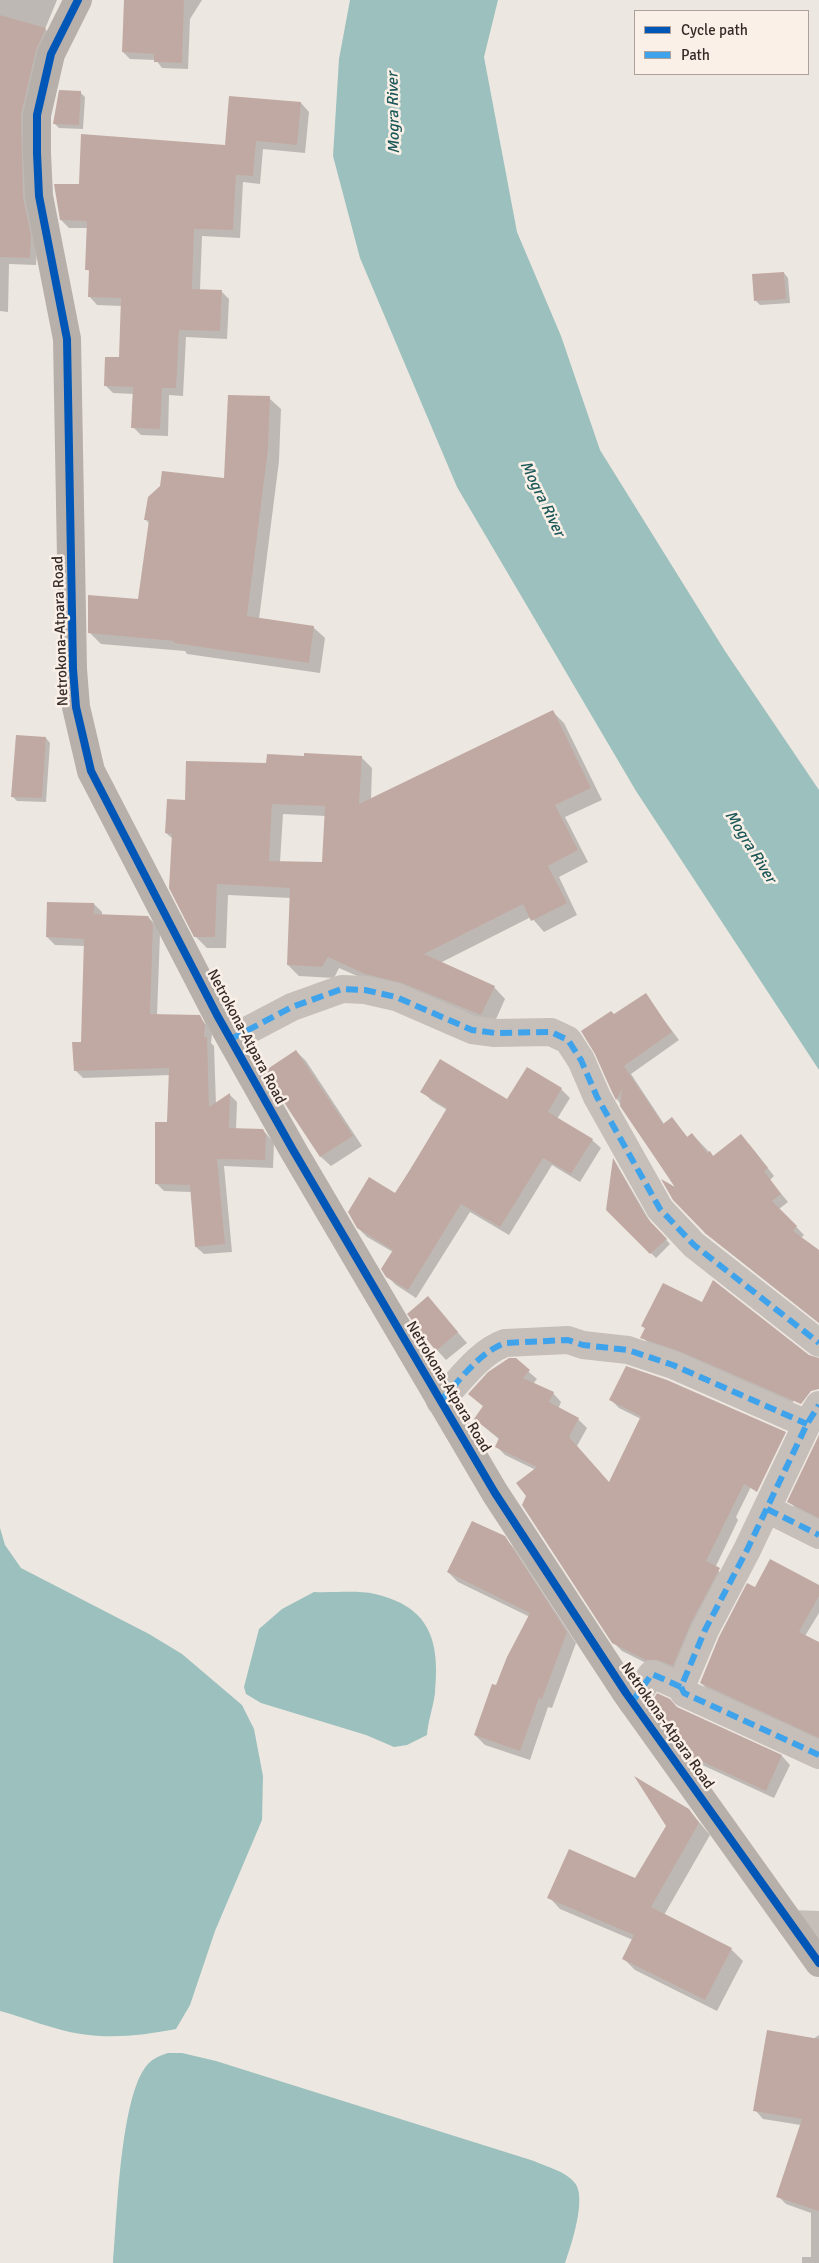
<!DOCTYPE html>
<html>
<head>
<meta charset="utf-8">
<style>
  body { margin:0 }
  #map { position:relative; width:819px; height:2263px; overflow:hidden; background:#ede7e1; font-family:Signika,sans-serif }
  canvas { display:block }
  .legend { position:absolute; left:634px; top:10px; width:175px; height:65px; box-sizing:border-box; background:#faf0e8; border:1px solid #aca19b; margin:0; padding:6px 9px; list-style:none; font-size:15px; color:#372b28 }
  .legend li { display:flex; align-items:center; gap:10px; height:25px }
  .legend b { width:25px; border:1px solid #aca19b }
</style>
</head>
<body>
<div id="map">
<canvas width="819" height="2263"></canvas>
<ul class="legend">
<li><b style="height:6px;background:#0057b8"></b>Cycle path</li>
<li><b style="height:6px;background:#3fa3eb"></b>Path</li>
</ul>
</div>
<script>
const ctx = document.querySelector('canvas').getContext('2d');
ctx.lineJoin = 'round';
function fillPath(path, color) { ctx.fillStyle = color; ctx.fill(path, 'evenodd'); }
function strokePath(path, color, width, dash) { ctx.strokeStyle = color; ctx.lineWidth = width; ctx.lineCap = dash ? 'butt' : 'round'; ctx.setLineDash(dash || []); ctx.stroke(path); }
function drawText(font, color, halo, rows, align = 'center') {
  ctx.font = font + ' Signika,sans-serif'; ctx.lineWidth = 5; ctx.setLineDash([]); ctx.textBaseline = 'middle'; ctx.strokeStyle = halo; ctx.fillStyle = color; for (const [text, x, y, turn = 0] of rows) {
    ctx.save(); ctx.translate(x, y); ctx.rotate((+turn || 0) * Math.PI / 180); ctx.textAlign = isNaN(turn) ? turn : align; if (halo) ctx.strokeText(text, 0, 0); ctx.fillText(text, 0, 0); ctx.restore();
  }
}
const water = new Path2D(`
  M350 0H498L484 57 517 232 561 336 600 450 725 651 819 790V1070L636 791 457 487 360 258 333 156 339 59Z
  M0 1528 5 1545 21 1568 149 1634 182 1654 242 1705 254 1729 263 1776 262 1820 215 1931 190 2005 176 2029C145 2035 113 2039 81 2034 54 2030 26 2018 0 2011Z
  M314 1592C333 1593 357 1590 375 1594 431 1607 440 1642 435 1693 433 1708 428 1721 427 1735L407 1745 394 1747 366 1735 261 1703 246 1694 244 1687 259 1629 282 1609Z
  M168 2053H182L216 2061 534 2161C547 2167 565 2171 575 2183 587 2198 571 2246 565 2263H113C117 2219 120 2094 148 2064 153 2058 162 2055 168 2053Z`);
const shadow = new Path2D(`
  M0 0H57L45 29 52 36 36 265 9 264 8 312 0 311Z
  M130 0H202L190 19 188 69 162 68 156 60 130 59 123 52Z
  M80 92 85 97 83 129 59 128 54 123Z
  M301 103 309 112 305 153 263 149 260 184 243 182 240 238 202 236 200 290 221 291 229 299 227 339 186 337 183 396 169 395 168 436 141 435 133 427 134 394 113 393 105 385 120 359 122 306 97 305 89 296 90 272 87 269 88 228H69L61 220 80 186 226 146Z
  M784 273 788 278 790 303 760 305 756 301Z
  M269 398 281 409 279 461 259 619 313 627 325 638 320 673 187 654 185 651 101 644 89 632 139 600 150 524 145 519 225 480Z
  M552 711 564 723 602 800 565 817 588 862 559 877 577 915 544 932 531 917 440 963 494 987 505 999 493 1026 378 985 339 968 334 978 299 976 288 965 291 898 228 895 226 948H207L195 936 173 839 166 833 186 801 268 764 361 757 372 768 371 799ZM283 814 326 816 324 863 280 862Z
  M46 738 50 743 46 802 17 801 12 796Z
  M94 904 102 912V916L148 917 156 925 160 934 157 1015 199 1017 207 1025 212 1034 211 1043 214 1046 216 1104 230 1095 237 1102 236 1130H263L274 1143 273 1168 224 1166 232 1252 204 1254 196 1247 191 1192 164 1191 156 1183V1123H169L170 1075 83 1078 75 1070 82 1043 85 946 55 945 47 937Z
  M645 995 679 1040 631 1074 664 1124 672 1118 688 1138 692 1134 714 1157 749 1144 774 1176 770 1180 788 1202 779 1209 804 1235 801 1238 819 1251V1323L705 1233 617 1099 596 1053 614 1015Z
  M296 1051 306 1061 362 1146 331 1166 321 1157 288 1106Z
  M527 1069 561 1089 570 1098 557 1119 592 1140 601 1148 580 1182 552 1165 509 1235 470 1212 416 1298 396 1285 387 1276 393 1252 367 1237 358 1228 395 1194 447 1110 431 1100 422 1091 508 1101Z
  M614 1160 651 1223 670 1244 656 1258 607 1209Z
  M428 1298 467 1343 446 1360 437 1350Z
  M642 1326 813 1361 792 1404 650 1345 642 1337 646 1329Z
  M515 1360 537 1379 533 1384 553 1393 561 1402 558 1409 578 1419 587 1428 577 1446 610 1484 641 1419 619 1408 611 1400 777 1434 736 1517 738 1520 715 1568 727 1578 681 1674 656 1668 622 1651 613 1642 536 1470 505 1455 497 1447 500 1440 475 1419 484 1407 469 1394Z
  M819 1438V1521L797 1510 789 1501Z
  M504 1537 514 1548 576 1643 552 1708 548 1707 530 1760 485 1745 475 1735 530 1617 458 1582 448 1572Z
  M819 1586V1613L805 1636 819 1643V1740L707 1689 701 1683 755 1588Z
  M677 1708 782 1756 790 1765 774 1798 700 1764 691 1756Z
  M689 1810 710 1835 664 1915 731 1949 743 1961 717 2011 635 1970 623 1958 633 1940 560 1909 549 1897 636 1879Z
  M819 2035V2263H802V2257H811V2213L786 2204 778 2196 801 2125 763 2119 755 2110 813 2039Z`);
const building = new Path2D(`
  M124 0H184L182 63 154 62V54L122 52Z
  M0 15 46 28 36 50 21 115 23 197 31 235 30 258 0 257Z
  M59 90 81 91 79 125 53 124Z
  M229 96 301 102 297 145 256 141 253 176 236 175 233 230 194 229 192 289 222 290 220 331 179 330 176 388H162L160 429 131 428 133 387 104 386 105 357H119L121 298 88 297 89 270H85L87 221 60 220 54 184H79L81 134 225 145Z
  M784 272 786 299 754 301 752 274Z
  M228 395 270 396 268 449 247 616 314 626 309 663 221 650 174 643V641L88 633V595L138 599 149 520H144L148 497 160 486 162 471 224 478Z
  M553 710 591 788 555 805 578 850 548 866 567 903 531 921 523 904 424 954 495 986 481 1015 402 983 365 974 328 957 322 967 287 965 290 888 217 884 215 937H194L169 888 172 834 165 833 167 799 185 800 186 761 266 763 267 754 304 756V753L362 756 359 804ZM272 804 325 806 322 862 269 861Z
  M16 735 46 737 42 798 11 797Z
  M47 902 94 903V914L148 916 153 925 150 1014 200 1015 205 1025 204 1037H207L209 1107 230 1093 229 1128 263 1129 266 1135 265 1160 217 1159 225 1244 195 1247 190 1185 155 1184V1122H167L169 1068 74 1071 72 1042H81L84 939 46 937Z
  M646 993 672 1032 624 1066 663 1124 672 1117 687 1137 692 1133 707 1153 710 1151 713 1156 741 1134 768 1168 764 1171 781 1194 772 1201 797 1226 793 1231 819 1250V1323L705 1233 673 1200 661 1179 675 1187 620 1106 622 1090 616 1100 611 1090 595 1054 581 1031 611 1011 614 1014Z
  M296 1050 353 1136 320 1157 287 1107 266 1070Z
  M440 1059 507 1099 527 1067 562 1088 548 1112 593 1139 571 1174 543 1158 500 1227 461 1204 408 1290 386 1277 381 1269 393 1250 357 1228 348 1212 369 1177 395 1193 410 1170 447 1108 420 1092Z
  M613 1158 646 1217 667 1239 650 1254 606 1210Z
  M713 1280 809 1355 819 1358V1389L811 1391 801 1404 679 1351 640 1338 645 1328 641 1326 663 1283 702 1302Z
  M428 1296 458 1332 436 1351 407 1314Z
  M509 1358H516L530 1370 523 1378 554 1392 549 1402 579 1418 569 1437 609 1482 641 1416 609 1400 626 1366 667 1380 786 1432 757 1492 744 1484 711 1551 706 1561 720 1568 691 1623 673 1666 658 1660H646L612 1643 522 1505 526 1496 516 1483 537 1467 495 1447 499 1438 474 1419 483 1406 468 1394 488 1372Z
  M819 1435V1518L787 1502Z
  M472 1521 505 1536 567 1632 542 1699 539 1698 520 1751 474 1735 492 1684 496 1685 507 1657 530 1613 447 1572Z
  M770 1559 819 1585V1596L799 1632 819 1642V1738L700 1683 719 1637 747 1583 755 1587Z
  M657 1693 670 1699 677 1707 782 1755 766 1791 690 1756 652 1702Z
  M634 1776 689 1809 699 1823 651 1907 732 1948 705 2000 622 1959 634 1935 547 1898 569 1849 635 1878 666 1826Z
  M767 2030 819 2039V2211L776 2197 802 2119 753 2111Z`);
const street = new Path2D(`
  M231 1039 292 1007 342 989 365 990 396 997 472 1030 495 1033 551 1032 568 1040 581 1060 597 1097 660 1209 694 1245 819 1343
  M440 1401C460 1381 478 1353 505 1343L568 1340 583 1345 628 1350 673 1365 807 1424
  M767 1509 819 1535
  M681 1687 684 1693 819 1755
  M632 1702 652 1674 681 1687 705 1630 747 1550 807 1424 819 1405
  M791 1924 819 1925`);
const secondary = new Path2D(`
  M78 0 51 54 37 115V153L39 196 67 339 73 669 76 707 91 771 217 1015 293 1150 495 1493 626 1693 819 1963`);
const quiet = new Path2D(`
  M231 1039 292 1007 342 989 365 990 396 997 472 1030 495 1033 551 1032 568 1040 581 1060 597 1097 660 1209 694 1245 819 1343
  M440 1401C460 1381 478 1353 505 1343L568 1340 583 1345 628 1350 673 1365 807 1424
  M767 1509 819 1535
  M681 1687 684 1693 819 1755
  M632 1702 652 1674 681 1687 705 1630 747 1550 807 1424 819 1405`);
const cycleway = new Path2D(`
  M78 0 51 54 37 115V153L39 196 67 339 73 669 76 707 91 771 217 1015 293 1150 495 1493 626 1693 819 1963`);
const streetNames = [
  ["Netrokona-Atpara Road",61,631,-92],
  ["Netrokona-Atpara Road",246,1037,62],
  ["Netrokona-Atpara Road",448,1387,59],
  ["Netrokona-Atpara Road",667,1726,55]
];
const waterNames = [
  ["Mogra River",394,113,-91],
  ["Mogra River",542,499,64],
  ["Mogra River",750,847,58]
];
fillPath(water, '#9cc0bd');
fillPath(shadow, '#0003');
fillPath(building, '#c0a9a2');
strokePath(street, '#c6beb9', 28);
strokePath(secondary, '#b7afaa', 28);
strokePath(quiet, '#3fa3eb', 6, [12, 6]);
strokePath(cycleway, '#0057b8', 8);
drawText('15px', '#372b28', '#faf0e8', streetNames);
drawText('italic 16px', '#1d5858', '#faf0e8', waterNames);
</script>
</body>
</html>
